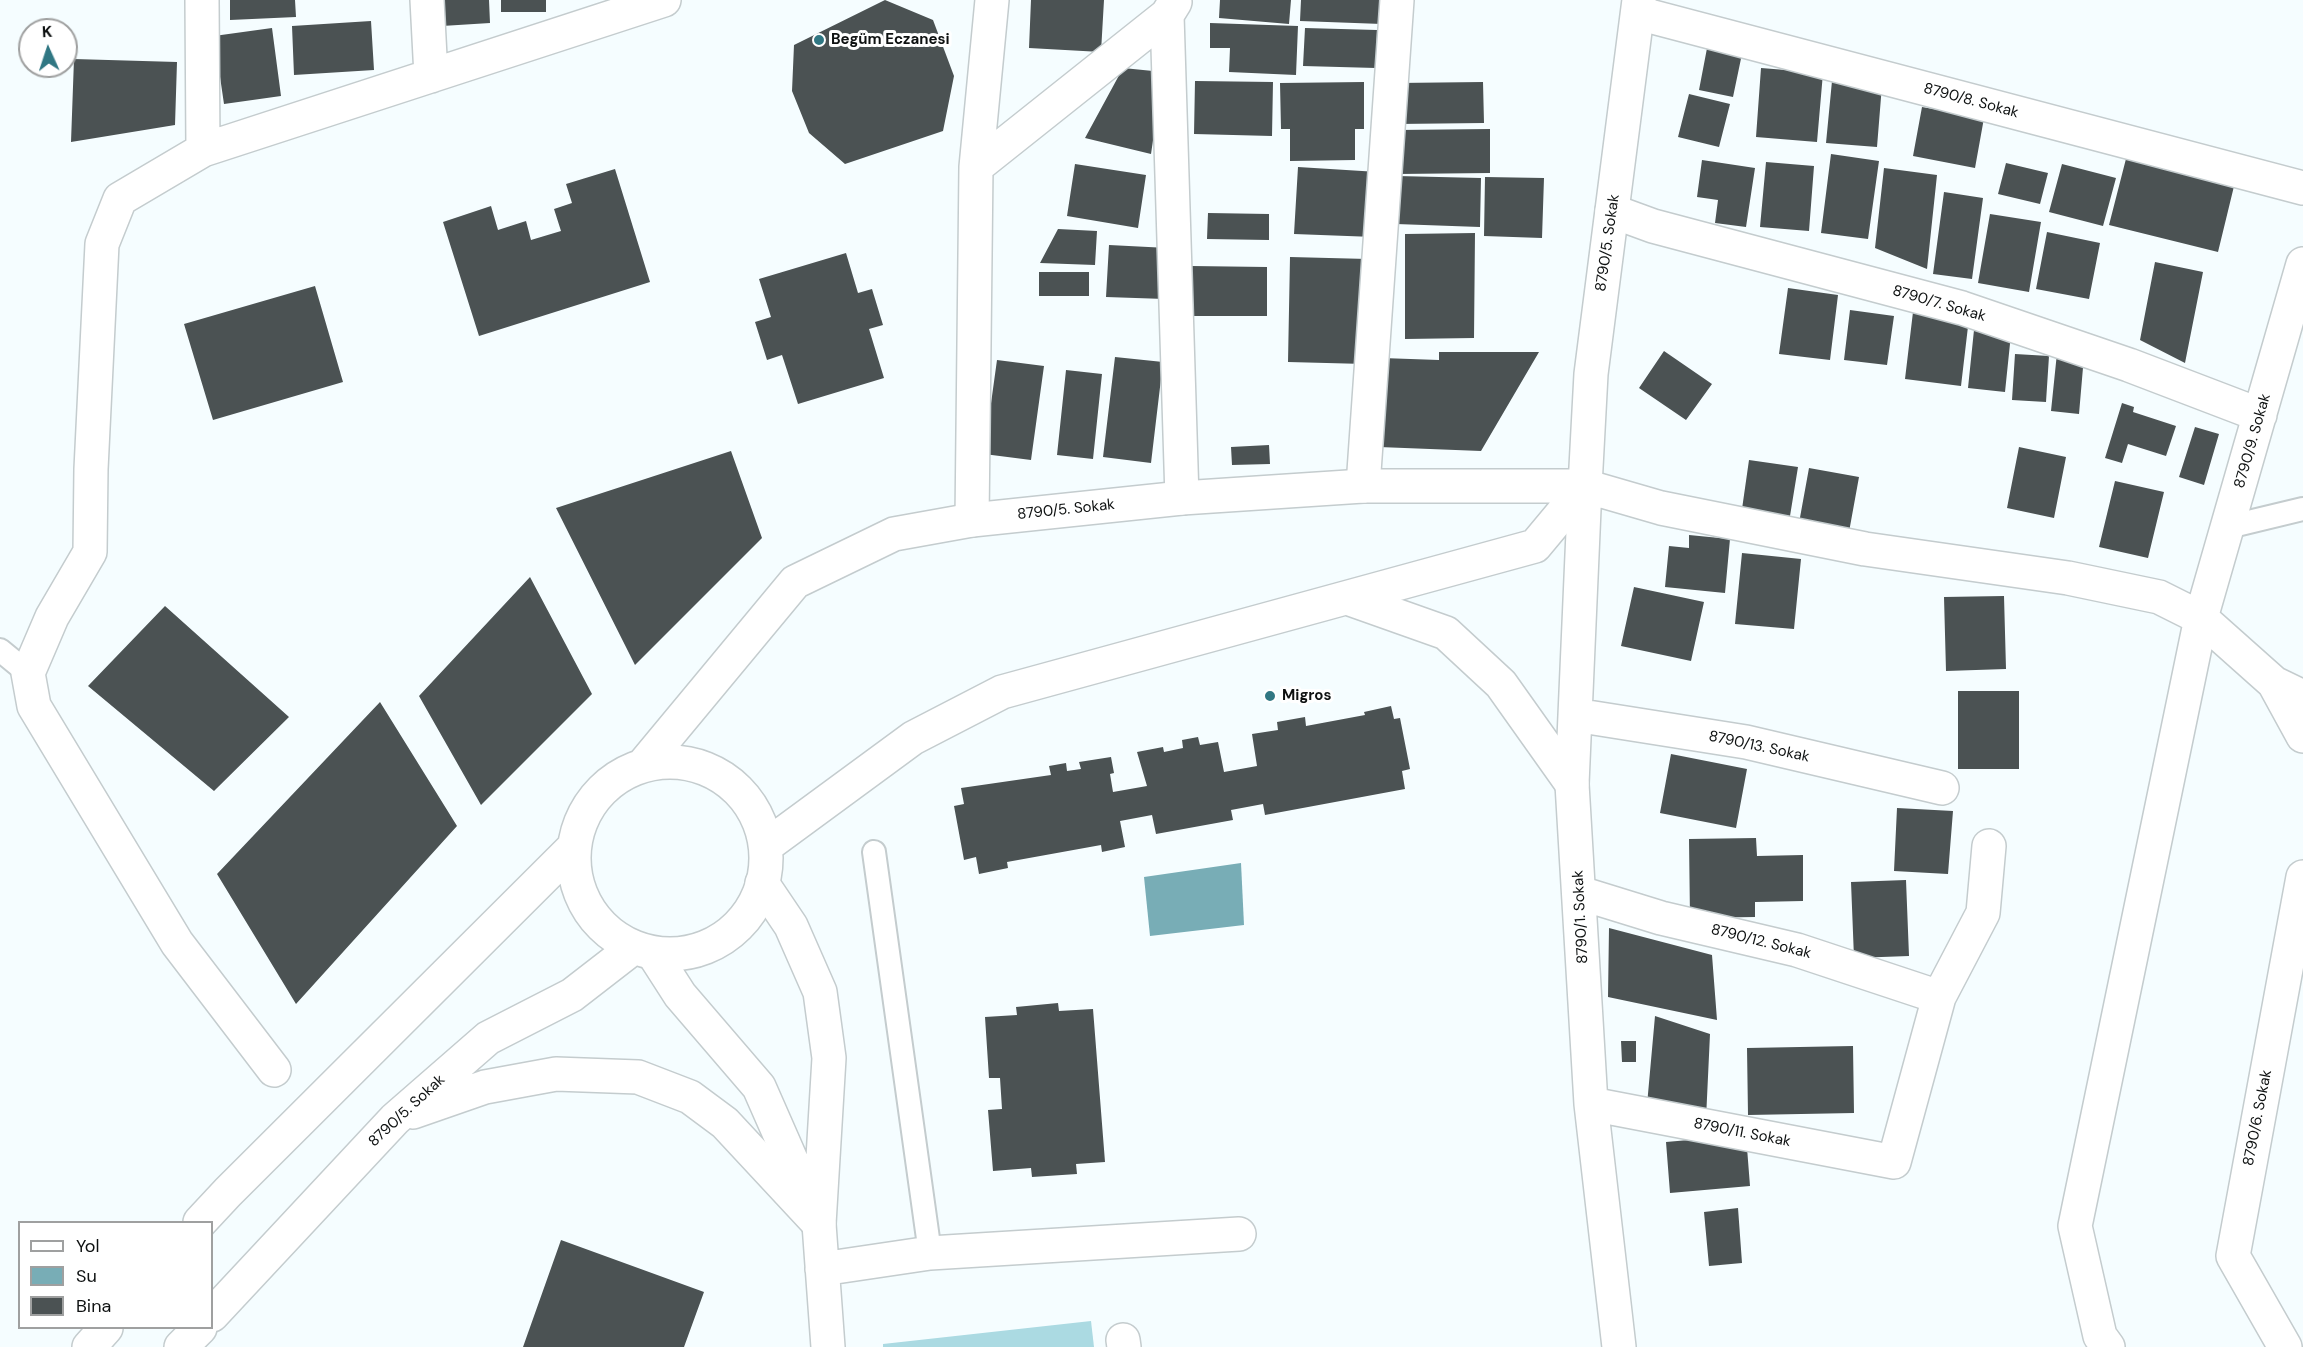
<!DOCTYPE html>
<html>
<head>
<meta charset="utf-8">
<style>
  body { margin:0 }
  #map { position:relative; width:2303px; height:1347px; overflow:hidden; background:#f5fdff; font-family:"DM Sans",sans-serif }
  canvas { display:block }
  .legend { position:absolute; left:18px; top:1221px; width:195px; height:108px; box-sizing:border-box; background:#fff; border:2px solid #9fa0a0; margin:0; padding:8px 10px; list-style:none; font-size:18px; color:#0e1111 }
  .legend li { display:flex; align-items:center; gap:12px; height:30px }
  .legend b { width:30px; border:2px solid #9fa0a0 }
  .north { position:absolute; left:18px; top:18px; width:60px; height:60px; box-sizing:border-box; background:#fff; border:2px solid #9fa0a0; border-radius:50%; rotate:357deg; font-size:16px; font-weight:700; line-height:24px; text-align:center; color:#0e1111 }
  .north::after { content:''; display:block; margin:auto; width:21px; height:27px; background:#307783; clip-path:polygon(50% 0,100% 100%,50% 72%,0 100%) }
</style>
</head>
<body>
<div id="map">
<canvas width="2303" height="1347"></canvas>
<ul class="legend">
<li><b style="height:8px;background:#fff"></b>Yol</li>
<li><b style="height:16px;background:#78adb6"></b>Su</li>
<li><b style="height:16px;background:#4b5253"></b>Bina</li>
</ul>
<div class="north">K</div>
</div>
<script>
const ctx = document.querySelector('canvas').getContext('2d');
ctx.lineJoin = 'round';
function fillPath(path, color) { ctx.fillStyle = color; ctx.fill(path, 'evenodd'); }
function strokePath(path, color, width, dash) { ctx.strokeStyle = color; ctx.lineWidth = width; ctx.lineCap = dash ? 'butt' : 'round'; ctx.setLineDash(dash || []); ctx.stroke(path); }
function drawText(font, color, halo, rows, align = 'center') {
  ctx.font = font + ' "DM Sans",sans-serif'; ctx.lineWidth = 6; ctx.setLineDash([]); ctx.textBaseline = 'middle'; ctx.strokeStyle = halo; ctx.fillStyle = color; for (const [text, x, y, turn = 0] of rows) {
    ctx.save(); ctx.translate(x, y); ctx.rotate((+turn || 0) * Math.PI / 180); ctx.textAlign = isNaN(turn) ? turn : align; if (halo) ctx.strokeText(text, 0, 0); ctx.fillText(text, 0, 0); ctx.restore();
  }
}
const green = new Path2D(`
  M1091 1321 1094 1347H883V1344Z`);
const water = new Path2D(`
  M1241 863 1244 925 1150 936 1144 877Z`);
const building = new Path2D(`
  M230 0H295L296 17 230 20Z
  M441 0H489L490 23 442 26Z
  M501 0H546V12H501Z
  M885 0 933 20 954 76 943 131 845 164 809 133 792 91 794 45Z
  M1031 0H1104L1101 52 1029 48Z
  M1220 0H1291L1289 24 1219 18Z
  M1301 0H1383L1382 24 1300 21Z
  M371 21 374 70 294 75 292 26Z
  M1210 23 1298 26 1296 75 1229 72 1230 48H1210Z
  M272 28 281 96 224 104 214 36Z
  M1305 28 1377 30 1376 68 1303 66Z
  M1708 43 1743 49 1733 97 1699 90Z
  M74 59 177 62 175 125 71 142Z
  M1123 68 1163 72 1151 154 1085 138Z
  M1761 68 1823 73 1817 142 1756 137Z
  M1195 81 1273 82 1272 136 1194 134Z
  M1832 81 1882 85 1877 147 1826 143Z
  M1364 82V129H1355V160L1290 161V129H1281L1280 83Z
  M1483 82 1484 123 1397 124V83Z
  M1689 94 1730 104 1719 147 1678 137Z
  M1922 107 1984 118 1975 168 1913 156Z
  M1490 129V173L1398 174 1397 130Z
  M2128 151 2236 178 2218 252 2109 225Z
  M1831 154 1879 161 1868 239 1821 233Z
  M1702 160 1755 168 1746 227 1715 223 1718 200 1697 197Z
  M1766 162 1814 166 1809 231 1760 227Z
  M2006 163 2048 173 2040 204 1998 194Z
  M1075 164 1146 175 1138 228 1067 216Z
  M2062 164 2116 178 2103 226 2049 212Z
  M1298 167 1378 172 1374 237 1294 234Z
  M1884 168 1937 175 1927 269 1875 248Z
  M615 169 650 282 479 336 443 222 491 206 498 230 526 221 531 240 561 231 554 209 572 203 566 184Z
  M1397 176 1481 178 1480 227 1396 224Z
  M1485 177 1544 178 1542 238 1484 236Z
  M1944 192 1983 198 1972 279 1933 274Z
  M1208 213 1269 214V240L1207 239Z
  M1990 214 2041 222 2029 292 1978 283Z
  M1058 229 1097 231 1095 265 1040 263Z
  M2047 232 2100 243 2089 299 2036 289Z
  M1475 233 1474 338 1405 339V234Z
  M1109 245 1168 248 1165 299 1106 297Z
  M846 253 858 293 872 289 883 325 869 329 884 378 798 404 782 355 767 360 755 322 771 317 759 279Z
  M1290 257 1368 259 1365 364 1288 362Z
  M2155 262 2203 272 2185 363 2140 340Z
  M1191 266 1267 267V316H1190Z
  M1039 272H1089V296H1039Z
  M315 286 343 382 213 420 184 324Z
  M1788 288 1838 295 1830 360 1779 354Z
  M1850 310 1894 316 1887 365 1844 360Z
  M1913 312 1969 318 1961 386 1905 379Z
  M1974 330 2011 334 2005 392 1968 388Z
  M1664 351 1712 384 1686 420 1639 388Z
  M1439 352H1539L1481 451 1379 447 1382 358 1439 360Z
  M2057 353 2084 356 2079 414 2051 411Z
  M2015 354 2049 356 2046 402 2012 400Z
  M1115 357 1163 362 1151 463 1103 457Z
  M997 360 1044 366 1031 460 984 454Z
  M1066 370 1102 374 1093 459 1057 455Z
  M2122 403 2134 407 2133 412 2176 426 2166 456 2128 444 2122 463 2105 458Z
  M2195 427 2219 434 2204 485 2179 477Z
  M1269 445 1270 464 1232 465 1231 447Z
  M2019 447 2066 457 2054 518 2007 508Z
  M731 451 762 538 635 665 556 508Z
  M1749 460 1798 467 1790 516 1742 509Z
  M1809 468 1859 477 1849 532 1799 523Z
  M2115 481 2164 492 2148 558 2099 547Z
  M1689 535 1730 539 1725 593 1665 587 1669 546 1689 548Z
  M1742 553 1801 559 1794 629 1735 624Z
  M530 577 592 694 481 805 419 696Z
  M1634 587 1704 602 1691 661 1621 646Z
  M2004 596 2006 669 1946 671 1944 597Z
  M165 606 289 717 214 791 88 686Z
  M1958 691H2019V769H1958Z
  M380 702 457 826 296 1004 217 874Z
  M1391 706 1394 719 1400 718 1410 769 1402 771 1405 789 1265 815 1263 804 1231 810 1233 820 1156 834 1152 815 1120 821 1125 847 1102 852 1101 845 1007 862 1008 868 979 874 976 857 964 860 954 806 964 804 961 788 1051 775 1049 766 1066 763 1067 771 1081 769 1079 762 1111 757 1114 773 1110 774 1113 792 1147 786 1137 752 1163 747 1164 752 1183 748 1182 740 1198 737 1200 745 1218 742 1224 772 1257 766 1252 734 1278 730 1277 722 1305 717 1306 726 1365 715 1364 712Z
  M1671 754 1747 769 1736 828 1660 813Z
  M1897 808 1953 811 1948 874 1894 871Z
  M1756 838 1757 856 1803 855V901L1755 902V917L1690 918 1689 839Z
  M1906 880 1909 956 1854 958 1851 882Z
  M1609 928 1712 955 1717 1020 1608 997Z
  M1058 1003 1059 1011 1093 1009 1105 1162 1076 1164 1077 1174 1032 1177 1031 1168 993 1171 988 1110 1002 1109 1000 1078H989L985 1017 1017 1015 1016 1007Z
  M1655 1016 1710 1034 1706 1119 1647 1105Z
  M1621 1041H1636V1062H1622Z
  M1853 1046 1854 1113 1748 1115 1747 1048Z
  M1746 1135 1750 1186 1670 1193 1666 1142Z
  M1738 1208 1742 1263 1709 1266 1704 1212Z
  M561 1240 704 1292 684 1347H523Z`);
const service = new Path2D(`
  M2228 527 2303 509
  M0 650 28 673
  M874 852 930 1253`);
const minor = new Path2D(`
  M202 0 203 150
  M427 0 431 76
  M1638 13 2303 188
  M1167 15 1182 498
  M976 167 1167 15 1175 2
  M1612 211 1653 226 1962 308 2129 365 2260 415
  M1363 486 1397 0
  M972 520 976 167 992 0
  M2274 683 2303 736
  M1575 715 1746 742 1942 788
  M762 883 791 926 820 992 829 1058 819 1224 828 1347
  M1580 893 1661 918 1797 950 1939 997
  M653 953 680 995 759 1087 817 1219
  M274 1070 177 943 34 706 28 673 52 617 90 552 91 469 102 244 120 199 203 150 664 0
  M1591 1104 1894 1162 1939 997 1983 913 1989 846
  M822 1269 930 1253 1239 1234
  M1123 1340 1124 1347
  M1619 1347 1591 1104 1572 784 1585 486 1661 508 1865 549 2068 578 2159 597 2201 618 2274 683 2303 697
  M2108 1347 2100 1336 2075 1226 2201 618 2303 264
  M2285 1347 2233 1256 2303 877`);
const primary = new Path2D(`
  M1350 599 1446 633 1501 684 1572 784
  M574 858a96 96 0 1 1 192 0a96 96 0 1 1-192 0Z
  M644 764 795 582 894 534 972 520 1182 498 1363 486H1585
  M766 846 913 738 1002 692 1535 546 1585 486 1591 374 1639 0
  M413 1112 485 1087 556 1074 638 1077 690 1097 725 1123 819 1224
  M200 1222 228 1192 573 848
  M212 1315 395 1119 488 1038 572 995 634 947
  M89 1347 106 1328
  M181 1347 200 1328`);
const markers = [
  [819,40,6,"#307783"],
  [1270,696,6,"#307783"]
];
const poiNames = [
  ["Begüm Eczanesi",831,40],
  ["Migros",1282,696]
];
const streetNames = [
  ["8790/8. Sokak",1971,101,15],
  ["8790/5. Sokak",1608,243,-82],
  ["8790/7. Sokak",1939,304,16],
  ["8790/9. Sokak",2253,441,-74],
  ["8790/5. Sokak",1066,510,-6],
  ["8790/13. Sokak",1759,747,12],
  ["8790/1. Sokak",1581,917,-93],
  ["8790/12. Sokak",1761,942,14],
  ["8790/5. Sokak",407,1111,-43],
  ["8790/6. Sokak",2258,1118,-79],
  ["8790/11. Sokak",1742,1133,11]
];
fillPath(green, '#abdae2');
fillPath(water, '#78adb6');
fillPath(building, '#4b5253');
strokePath(service, '#c4ccce', 26);
strokePath(minor, '#c4ccce', 36);
strokePath(primary, '#c4ccce', 36);
strokePath(service, '#fff', 22);
strokePath(minor, '#fff', 33);
strokePath(primary, '#fff', 33);
for (const [x, y, r, color] of markers) { const dot = new Path2D(); dot.arc(x, y, r, 0, 2 * Math.PI); ctx.fillStyle = color; ctx.fill(dot); strokePath(dot, '#fff', 2); }
drawText('bold 15px', '#0e1111', '#fff', poiNames, 'left');
drawText('15px', '#0e1111', '#fff', streetNames);
</script>
</body>
</html>
